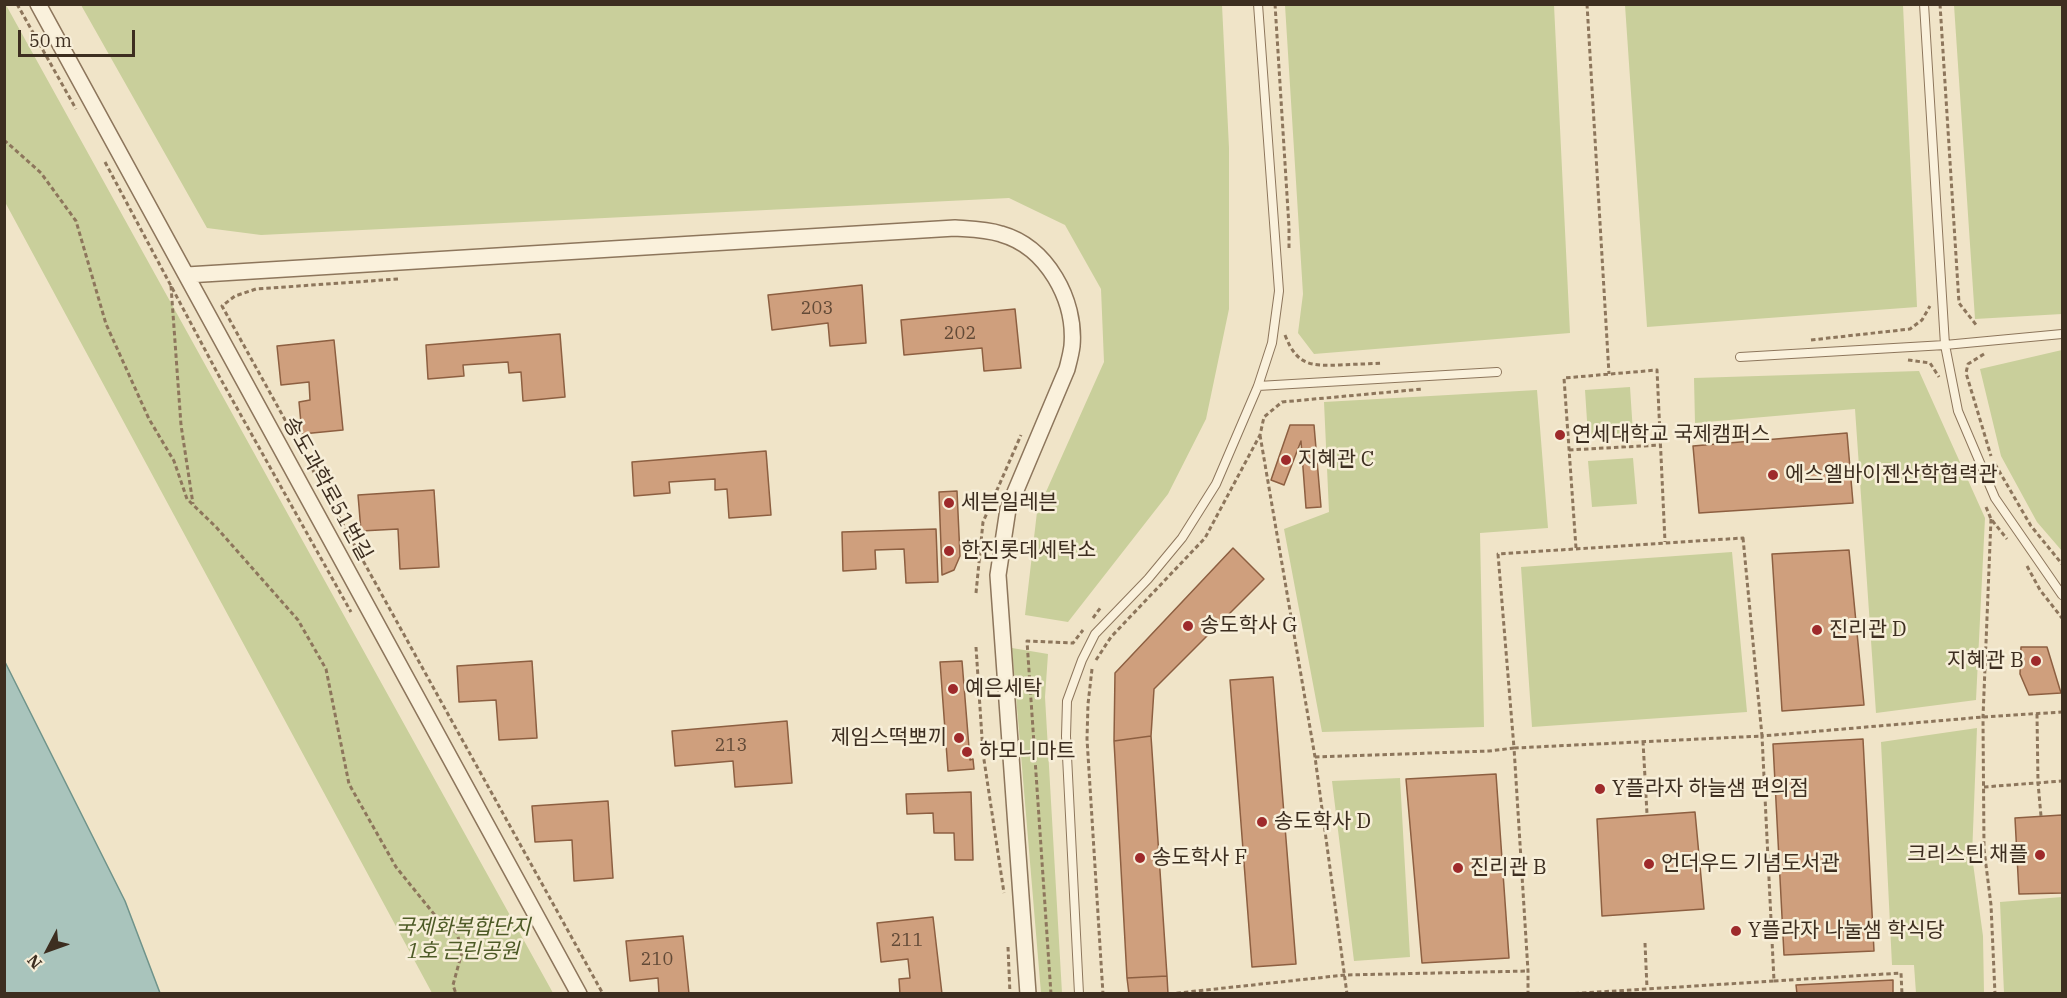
<!DOCTYPE html>
<html>
<head>
<meta charset="utf-8">
<style>
  body { margin:0 }
  #map { position:relative; width:2067px; height:998px; overflow:hidden; background:#f0e4c8; font-family:"IBM Plex Serif",serif }
  canvas { display:block }
  .frame { position:absolute; inset:0; border:6px solid #3d2e20; pointer-events:none }
  .north { position:absolute; left:18px; top:920px; width:60px; height:60px; -webkit-text-stroke:4px #f7eed8; paint-order:stroke; rotate:229deg; font-size:16px; font-weight:700; line-height:24px; text-align:center; color:#3d2e20 }
  .north::after { content:''; display:block; margin:auto; width:21px; height:27px; background:#3d2e20; clip-path:polygon(50% 0,100% 100%,50% 72%,0 100%) }
  .scale { position:absolute; left:18px; top:30px; width:117px; height:27px; box-sizing:border-box; border:3px solid #3d2e20; border-top:0; padding-left:8px; font-size:18px; line-height:21px; white-space:nowrap; color:#3d2e20; -webkit-text-stroke:4px #f7eed8; paint-order:stroke }
</style>
</head>
<body>
<div id="map">
<canvas width="2067" height="998"></canvas>
<div class="frame"></div>
<div class="north">N</div>
<div class="scale">50 m</div>
</div>
<script>
const ctx = document.querySelector('canvas').getContext('2d');
ctx.lineJoin = 'round';
function fillPath(path, color) { ctx.fillStyle = color; ctx.fill(path, 'evenodd'); }
function strokePath(path, color, width, dash) { ctx.strokeStyle = color; ctx.lineWidth = width; ctx.lineCap = dash ? 'butt' : 'round'; ctx.setLineDash(dash || []); ctx.stroke(path); }
function drawText(font, color, halo, rows, align = 'center') {
  ctx.font = font + ' "IBM Plex Serif","Noto Sans KR",serif'; ctx.lineWidth = 5; ctx.setLineDash([]); ctx.textBaseline = 'middle'; ctx.strokeStyle = halo; ctx.fillStyle = color; for (const [text, x, y, turn = 0] of rows) {
    ctx.save(); ctx.translate(x, y); ctx.rotate((+turn || 0) * Math.PI / 180); ctx.textAlign = isNaN(turn) ? turn : align; if (halo) ctx.strokeText(text, 0, 0); ctx.fillText(text, 0, 0); ctx.restore();
  }
}
const green = new Path2D(`
  M4 5H6L553 993H432L5 202Z
  M81 5H1222L1229 148V309L1206 419 1168 494 1068 622 1025 615 1037 512 1104 362 1101 289 1065 225 1009 198 261 235 207 228Z
  M1285 5H1554L1570 333 1314 354 1298 333 1303 294Z
  M1625 5H1903L1917 307 1647 327Z
  M1954 5H2062V314L1975 319Z
  M2062 350V551L2037 522 2001 456 1980 369Z
  M1919 371 1985 518 1976 700 1876 713 1855 409 1695 423 1694 378Z
  M1630 387 1633 433 1588 436 1585 390Z
  M1537 390 1548 528 1480 533 1484 727 1322 732 1284 529 1329 512 1324 402Z
  M1633 458 1637 504 1592 507 1588 461Z
  M1732 552 1747 712 1532 727 1521 567Z
  M1012 648 1048 654 1045 697 1062 993H1041Z
  M1977 728 1972 856 1983 936 1984 993H1916L1914 965H1892L1881 742Z
  M1400 778 1410 957 1354 961 1332 781Z
  M2062 897V993H2004L2000 902Z`);
const water = new Path2D(`
  M4 660 125 901 160 993H5Z`);
const building = new Path2D(`
  M862 285 866 343 830 346 828 323 772 330 768 295Z
  M1015 309 1021 368 984 371 982 348 904 355 901 320Z
  M560 334 565 397 523 401 521 372 509 373 508 362 463 365 464 376 428 379 426 345Z
  M334 340 343 430 302 434 299 402 310 400 309 382 281 385 277 346Z
  M1290 425H1314L1321 507 1306 508 1301 441 1284 485 1271 480Z
  M1847 433 1853 503 1699 513 1693 446Z
  M766 451 771 515 729 518 727 489 715 490V479L669 482 670 493 634 496 632 462Z
  M434 490 439 567 400 569 398 529 361 531 358 495Z
  M957 491 960 556 954 570 942 575 939 492Z
  M936 529 938 582 906 583 904 549 875 550 876 569 843 571 842 532Z
  M1233 548 1264 579 1154 689 1151 736 1114 741 1115 673Z
  M1849 550 1864 705 1782 711 1772 554Z
  M2021 647H2047L2061 693 2029 695 2020 674Z
  M532 661 537 738 499 740 496 700 459 702 457 666Z
  M962 661 970 760 973 759 974 769 948 771 940 662Z
  M1273 677 1296 964 1252 967 1230 680Z
  M787 721 792 783 735 787 733 761 675 766 672 731Z
  M1151 736 1167 976 1127 978 1114 741Z
  M1863 739 1874 951 1784 955 1773 744Z
  M1496 774 1509 958 1422 963 1406 779Z
  M971 792 973 860H955L954 833H934L933 813 907 814 906 794Z
  M608 801 613 878 574 881 572 840 535 842 532 806Z
  M1695 812 1704 909 1602 916 1597 819Z
  M2062 815V893L2019 894 2015 818Z
  M933 917 942 994H900L899 979 910 978 908 959 881 962 877 923Z
  M683 936 689 994H659L658 978 630 981 626 941Z
  M1167 976 1168 994H1129L1127 978Z
  M1893 980V994H1797L1796 985Z`);
const path = new Path2D(`
  M17 4 76 109
  M1275 4 1289 227V251
  M1587 4 1609 374
  M1940 4 1959 303 1977 326
  M4 140 41 173 76 221 106 324 149 419 174 461 187 499 216 527 298 620 326 669 349 784 396 867 438 919 457 933 462 952 453 985 456 994
  M105 162 219 376 351 612
  M398 279 256 289 235 296 222 306 603 994
  M171 286 181 425 193 504
  M1285 335C1297 366 1311 366 1340 365 1355 364 1369 364 1383 363
  M1811 340 1910 329 1922 320 1930 306
  M1984 354 1968 364 1966 373 1991 456
  M1908 360 1930 363 1939 377
  M1260 435 1315 757 1347 994
  M1569 450 1660 445
  M1995 464 2031 526 2062 564
  M1986 507 1991 519 2007 539
  M1991 519 1983 717 1984 849 1991 905 1995 994
  M1743 538 1762 736 1514 748 1498 554Z
  M1576 548 1564 378 1657 370 1665 542
  M2027 566 2040 590 2062 618
  M976 593 983 522 1021 435
  M1093 618 1101 607
  M976 647 983 753 1004 893
  M1096 660 1111 637 1205 538 1260 435 1264 417 1282 402 1423 389
  M1092 669 1088 704 1087 739 1103 994
  M2037 714 2038 783 2041 816
  M1643 741 1647 814
  M1315 757 1489 751 1514 748 1528 971V994
  M1984 787 2062 781
  M1645 943 1647 988
  M1008 947 1010 994
  M1774 981 1901 973 1902 994
  M1051 994 1027 641 1073 643 1083 630
  M1169 994 1345 975 1528 971
  M1567 994 1774 981 1762 736 1983 717 2062 712`);
const service = new Path2D(`
  M1924 4 1945 345 1958 411 1995 498 2062 595
  M1740 357 1945 345 2062 334
  M1258 386 1497 372
  M1079 994 1066 736 1067 701 1082 660 1095 634 1148 579 1182 538 1216 484 1258 386 1272 343 1279 291 1258 4`);
const minor = new Path2D(`
  M38 4 579 994
  M187 275 955 228C970 229 986 229 1001 234 1047 247 1076 300 1072 346 1071 354 1069 361 1067 369L1008 509 998 575 1028 994`);
const markers = [
  [1560,435,6,"#9e2a2b"],
  [1286,460,6,"#9e2a2b"],
  [1773,475,6,"#9e2a2b"],
  [949,503,6,"#9e2a2b"],
  [949,551,6,"#9e2a2b"],
  [1188,626,6,"#9e2a2b"],
  [1817,630,6,"#9e2a2b"],
  [2036,661,6,"#9e2a2b"],
  [953,689,6,"#9e2a2b"],
  [959,738,6,"#9e2a2b"],
  [967,752,6,"#9e2a2b"],
  [1600,789,6,"#9e2a2b"],
  [1262,822,6,"#9e2a2b"],
  [2040,855,6,"#9e2a2b"],
  [1140,858,6,"#9e2a2b"],
  [1649,864,6,"#9e2a2b"],
  [1458,868,6,"#9e2a2b"],
  [1736,931,6,"#9e2a2b"]
];
const numberNames = [
  ["203",817,309],
  ["202",960,334],
  ["213",731,746],
  ["211",907,941],
  ["210",657,960]
];
const poiNames = [
  ["연세대학교 국제캠퍼스",1572,435],
  ["지혜관 C",1298,460],
  ["에스엘바이젠산학협력관",1785,475],
  ["세븐일레븐",961,503],
  ["한진롯데세탁소",961,551],
  ["송도학사 G",1200,626],
  ["진리관 D",1829,630],
  ["지혜관 B",2024,661,"right"],
  ["예은세탁",965,689],
  ["제임스떡뽀끼",947,738,"right"],
  ["하모니마트",979,752],
  ["Y플라자 하늘샘 편의점",1612,789],
  ["송도학사 D",1274,822],
  ["크리스틴 채플",2028,855,"right"],
  ["송도학사 F",1152,858],
  ["언더우드 기념도서관",1661,864],
  ["진리관 B",1470,868],
  ["Y플라자 나눌샘 학식당",1748,931]
];
const streetNames = [
  ["송도과학로51번길",327,489,61]
];
const parkNames = [
  ["국제화복합단지",463,928],
  ["1호 근린공원",463,952]
];
fillPath(green, '#c9cf9b');
fillPath(water, '#a9c4bc');
strokePath(water, '#6f938a', 1.5);
fillPath(building, '#cf9f7d');
strokePath(building, '#8d5f41', 1.5);
strokePath(service, '#8d765c', 10);
strokePath(minor, '#8d765c', 18);
strokePath(path, '#8d765c', 3, [4.5, 3]);
strokePath(service, '#faf1dc', 8);
strokePath(minor, '#faf1dc', 15);
for (const [x, y, r, color] of markers) { const dot = new Path2D(); dot.arc(x, y, r, 0, 2 * Math.PI); ctx.fillStyle = color; ctx.fill(dot); strokePath(dot, '#f7eed8', 2); }
drawText('18px', '#624a37', null, numberNames);
drawText('21px', '#3d2e20', '#f7eed8', poiNames, 'left');
drawText('21px', '#3d2e20', '#f7eed8', streetNames);
drawText('italic 21px', '#4d5a26', '#f7eed8', parkNames);
</script>
</body>
</html>
